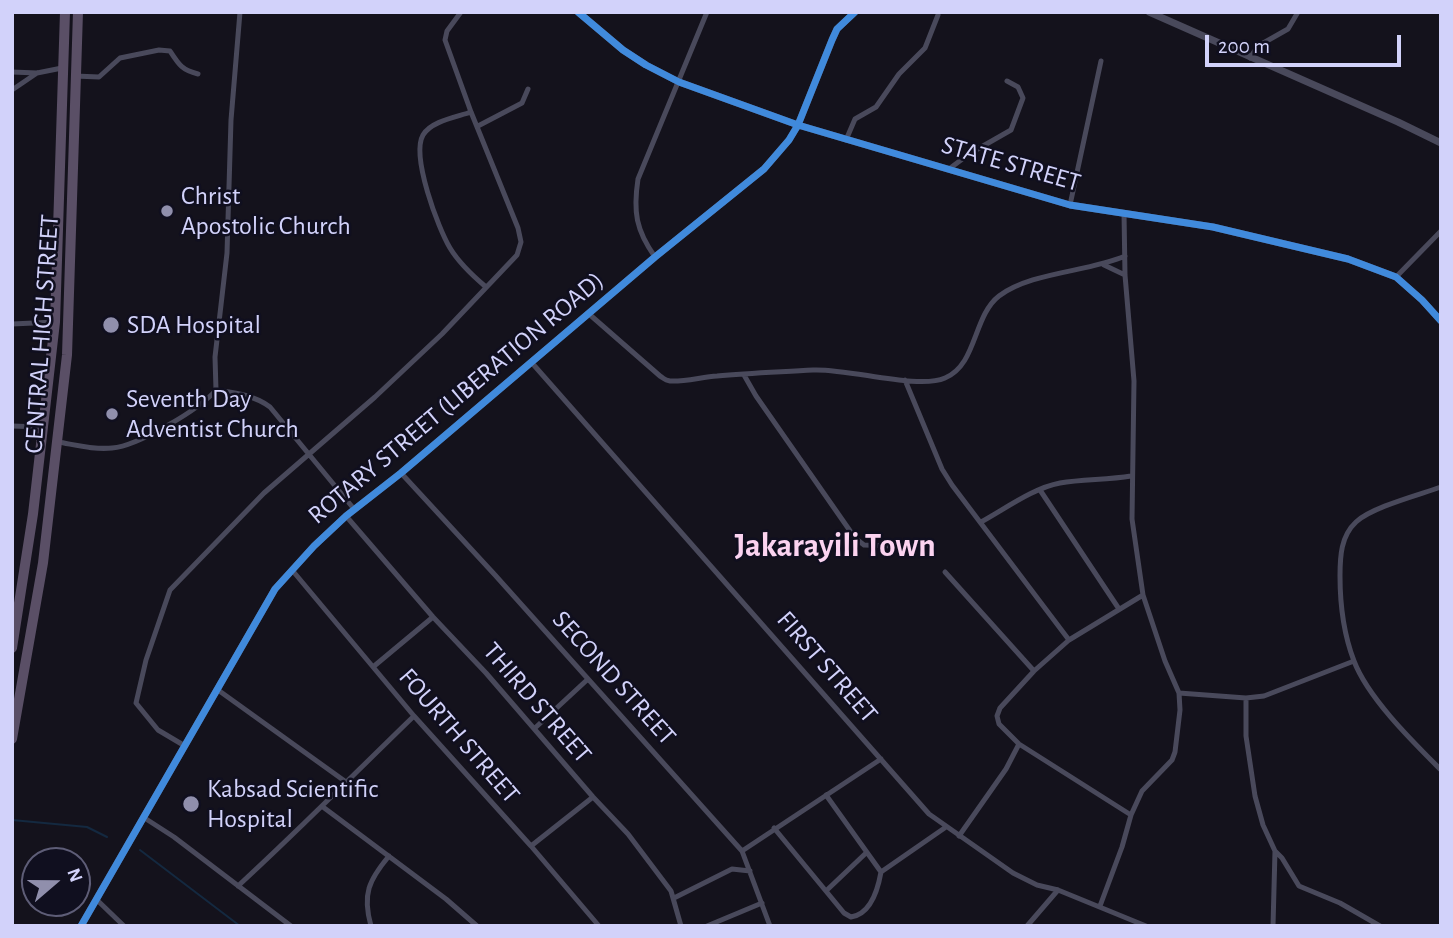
<!DOCTYPE html>
<html>
<head>
<meta charset="utf-8">
<style>
  body { margin:0 }
  #map { position:relative; width:1453px; height:938px; overflow:hidden; background:#14121c; font-family:"Alegreya Sans",sans-serif }
  canvas { display:block }
  .frame { position:absolute; inset:0; border:14px solid #d2d2fa; pointer-events:none }
  .north { position:absolute; left:21px; top:847px; width:70px; height:70px; box-sizing:border-box; background:#100f1f; border:2px solid #5e5d77; border-radius:50%; rotate:70deg; font-size:19px; font-weight:700; line-height:28px; text-align:center; color:#d2d2fa }
  .north::after { content:''; display:block; margin:auto; width:24px; height:32px; background:#908fac; clip-path:polygon(50% 0,100% 100%,50% 72%,0 100%) }
  .scale { position:absolute; left:1205px; top:35px; width:196px; height:32px; box-sizing:border-box; border:4px solid #d2d2fa; border-top:0; padding-left:9px; font-size:21px; line-height:24px; white-space:nowrap; color:#d2d2fa; -webkit-text-stroke:5px #100f1f; paint-order:stroke }
</style>
</head>
<body>
<div id="map">
<canvas width="1453" height="938"></canvas>
<div class="frame"></div>
<div class="north">N</div>
<div class="scale">200 m</div>
</div>
<script>
const ctx = document.querySelector('canvas').getContext('2d');
ctx.lineJoin = 'round';
function strokePath(path, color, width, dash) { ctx.strokeStyle = color; ctx.lineWidth = width; ctx.lineCap = dash ? 'butt' : 'round'; ctx.setLineDash(dash || []); ctx.stroke(path); }
function drawText(font, color, halo, rows, align = 'center') {
  ctx.font = font + ' "Alegreya Sans",sans-serif'; ctx.lineWidth = 5; ctx.setLineDash([]); ctx.textBaseline = 'middle'; ctx.strokeStyle = halo; ctx.fillStyle = color; for (const [text, x, y, turn = 0] of rows) {
    ctx.save(); ctx.translate(x, y); ctx.rotate((+turn || 0) * Math.PI / 180); ctx.textAlign = isNaN(turn) ? turn : align; if (halo) ctx.strokeText(text, 0, 0); ctx.fillText(text, 0, 0); ctx.restore();
  }
}
const stream = new Path2D(`
  M12 820 87 827 107 837
  M140 850 240 926`);
const minor = new Path2D(`
  M240 12 231 120 227 253 215 357 216 390C235 393 254 395 270 407L354 509
  M1250 58 1258 46 1288 29 1298 12
  M12 72 37 73 62 68
  M75 76 99 77 120 58 159 50 170 51C179 65 182 70 198 74
  M12 90 37 73
  M471 112C457 117 431 121 423 135 411 156 438 228 450 248 459 263 473 276 486 287
  M478 126 522 103 528 89
  M846 140 855 119 876 107 899 74 925 48 938 15
  M949 169 969 154 1011 130 1023 98 1018 87 1007 81
  M1070 205 1101 61
  M655 257C636 230 633 212 638 179L707 12
  M1104 265 1125 275
  M1396 277 1441 231
  M589 314 660 376C665 379 664 380 670 381 684 382 702 377 717 376 749 373 781 372 813 370 848 368 918 390 945 378 977 365 973 316 999 296 1031 272 1088 272 1125 256
  M12 324 55 322
  M532 363 929 814 1013 873 1037 885 1058 890 1146 926
  M744 375 756 396 855 538 864 545 893 546
  M905 380 942 469 952 485 1069 640
  M12 426 42 427
  M58 442C76 445 95 450 112 448 138 446 200 409 216 390
  M401 473 495 575 742 851 770 926
  M1441 487C1419 495 1372 507 1356 522 1341 536 1340 556 1340 576 1340 604 1344 635 1354 661 1368 698 1413 742 1441 770
  M1040 490 1119 609
  M346 516 433 617 486 673 593 797 628 834 671 891 681 926
  M981 522C1005 509 1033 488 1060 483 1083 479 1107 480 1131 476
  M292 570 414 716 531 846 599 926
  M945 572 1034 671
  M373 667 433 617
  M218 690 346 782
  M1179 693 1246 698 1264 696 1354 661
  M1246 698V736L1255 796 1263 825 1275 851 1273 926
  M535 728 588 679
  M185 746 158 730 136 703 146 660 170 590 264 493 375 397 442 334 517 255 521 242 518 228 471 112 445 40 447 31 461 12
  M826 795 881 872 946 827
  M323 807 446 899 477 926
  M1131 815 1019 744 999 724 997 716 1000 708 1034 671 1069 640 1143 595
  M143 817 174 837 291 926
  M774 828 844 913 851 917C871 914 878 889 881 872
  M959 836 1006 769 1019 744
  M531 846 593 797
  M742 851 881 759
  M1275 851 1282 858 1299 886 1340 903 1380 926
  M238 886C298 831 355 773 414 716
  M827 890 866 853
  M674 898 732 869 750 871
  M97 900 124 926
  M1100 906 1122 847 1131 815 1142 791 1172 760 1175 752 1180 710 1179 693 1165 661 1143 595 1132 519 1134 381 1125 275 1124 213
  M371 926C362 894 369 880 389 856
  M707 926 762 903
  M1027 926 1058 890`);
const tertiary = new Path2D(`
  M578 12 623 50 646 65 679 82 798 125 1070 205 1213 227 1348 259 1396 277 1422 300 1441 321
  M1149 12 1398 122 1441 143
  M81 926 275 589 314 546 346 516 401 473 655 257 764 169 789 140 798 125 832 40 837 29 855 12`);
const trunk = new Path2D(`
  M12 648 33 514 55 322 65 12
  M12 739 43 563 67 355 78 12`);
const cycleway = new Path2D(`
  M578 12 623 50 646 65 679 82 798 125 1070 205 1213 227 1348 259 1396 277 1422 300 1441 321
  M81 926 275 589 314 546 346 516 401 473 655 257 764 169 789 140 798 125 832 40 837 29 855 12`);
const markers = [
  [167,211,7,"#908fac"],
  [111,325,9,"#908fac"],
  [112,414,7,"#908fac"],
  [191,804,9,"#908fac"]
];
const streetNames = [
  ["STATE STREET",1011,164,16],
  ["CENTRAL HIGH STREET",42,334,-86],
  ["ROTARY STREET (LIBERATION ROAD)",456,398,-40],
  ["FIRST STREET",827,667,49],
  ["SECOND STREET",614,678,48],
  ["THIRD STREET",537,703,49],
  ["FOURTH STREET",459,736,49]
];
const poiNames = [
  ["Christ",181,196],
  ["Apostolic Church",181,226],
  ["SDA Hospital",127,325],
  ["Seventh Day",126,399],
  ["Adventist Church",126,429],
  ["Kabsad Scientific",207,789],
  ["Hospital",207,819]
];
const districtNames = [
  ["Jakarayili Town",835,546]
];
strokePath(stream, '#142940', 2);
strokePath(minor, '#49495b', 5);
strokePath(tertiary, '#49495b', 7);
strokePath(trunk, '#5a4f66', 10);
strokePath(cycleway, '#408adc', 7);
for (const [x, y, r, color] of markers) { const dot = new Path2D(); dot.arc(x, y, r, 0, 2 * Math.PI); ctx.fillStyle = color; ctx.fill(dot); strokePath(dot, '#100f1f', 2.5); }
drawText('26px', '#d2d2fa', '#100f1f', streetNames);
drawText('26px', '#d2d2fa', '#100f1f', poiNames, 'left');
drawText('bold 33px', '#fbd3f0', '#100f1f', districtNames);
</script>
</body>
</html>
